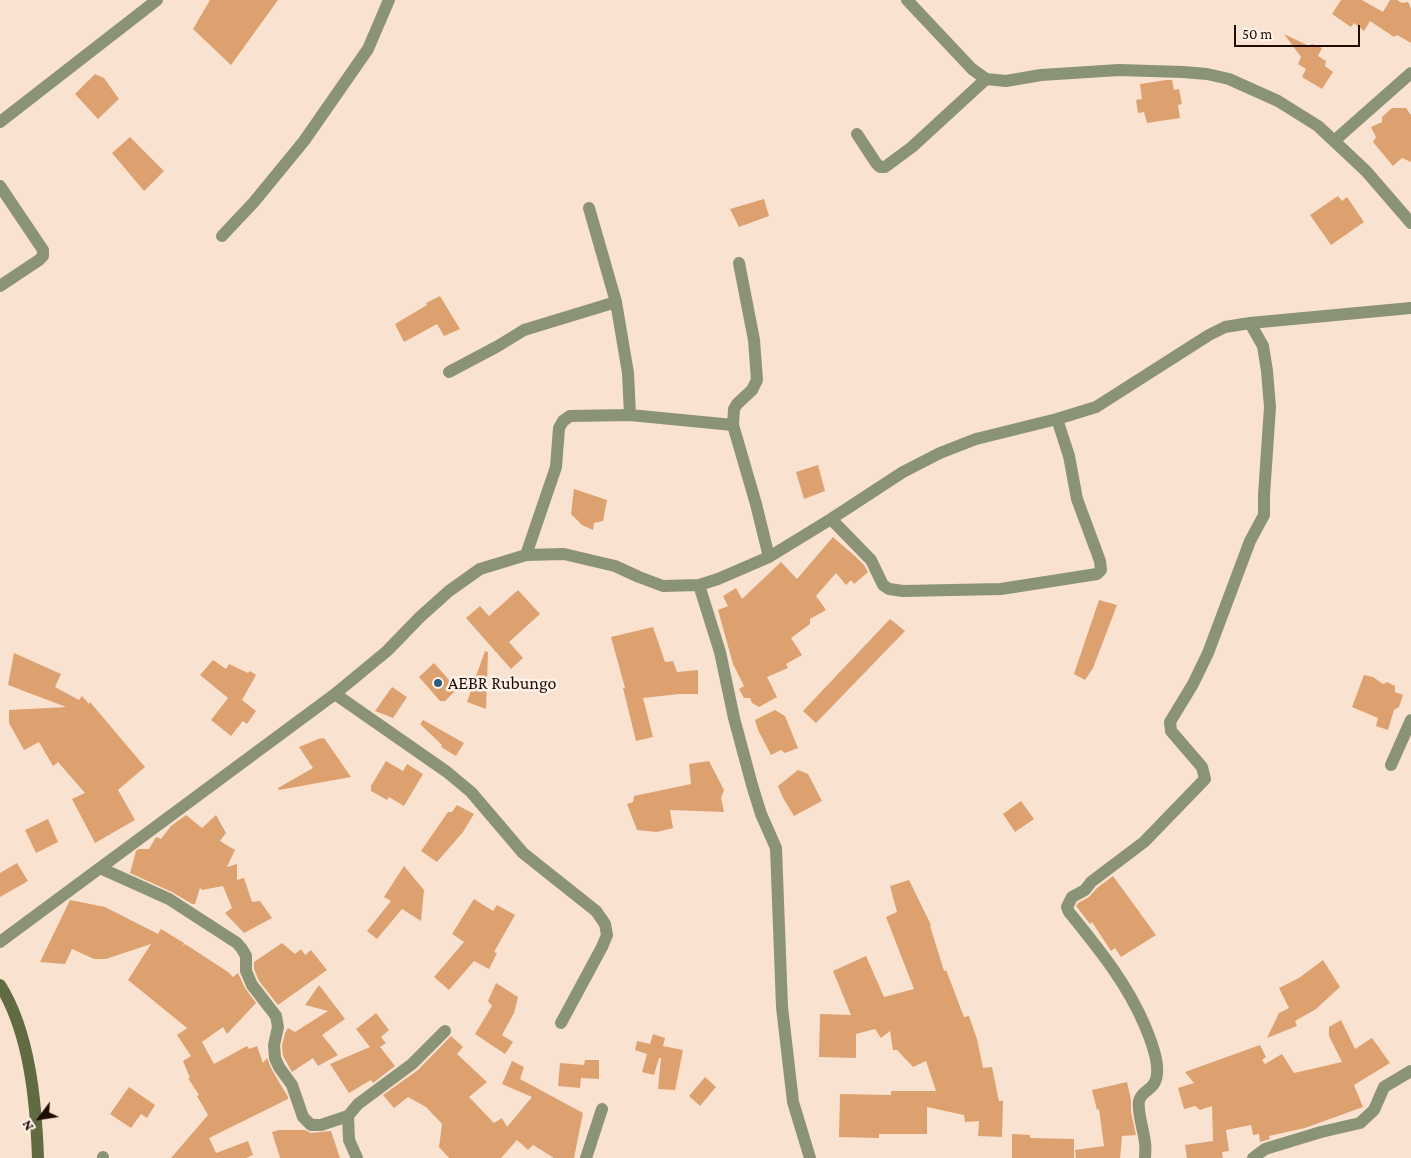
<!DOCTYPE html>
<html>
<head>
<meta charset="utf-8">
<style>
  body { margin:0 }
  #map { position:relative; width:1411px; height:1158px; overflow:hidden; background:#fae2d0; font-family:"Crimson Pro",serif }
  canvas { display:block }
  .north { position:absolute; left:15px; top:1093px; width:50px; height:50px; -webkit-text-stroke:4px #fef2e9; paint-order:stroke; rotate:239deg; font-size:14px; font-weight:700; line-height:20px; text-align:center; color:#1f0c00 }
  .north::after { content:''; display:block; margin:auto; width:18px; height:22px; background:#1f0c00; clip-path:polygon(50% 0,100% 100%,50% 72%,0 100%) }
  .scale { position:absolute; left:1234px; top:25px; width:126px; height:22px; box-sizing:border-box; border:2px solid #1f0c00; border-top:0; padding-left:6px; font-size:15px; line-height:18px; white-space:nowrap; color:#1f0c00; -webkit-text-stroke:4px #fef2e9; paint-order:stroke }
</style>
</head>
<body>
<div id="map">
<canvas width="1411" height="1158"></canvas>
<div class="north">N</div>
<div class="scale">50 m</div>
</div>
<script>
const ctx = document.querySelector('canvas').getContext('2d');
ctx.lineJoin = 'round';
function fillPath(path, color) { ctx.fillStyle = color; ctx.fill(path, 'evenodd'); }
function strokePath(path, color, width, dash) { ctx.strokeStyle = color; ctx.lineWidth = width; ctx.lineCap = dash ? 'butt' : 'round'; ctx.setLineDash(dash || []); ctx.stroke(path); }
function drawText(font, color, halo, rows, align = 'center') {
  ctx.font = font + ' "Crimson Pro",serif'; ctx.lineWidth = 5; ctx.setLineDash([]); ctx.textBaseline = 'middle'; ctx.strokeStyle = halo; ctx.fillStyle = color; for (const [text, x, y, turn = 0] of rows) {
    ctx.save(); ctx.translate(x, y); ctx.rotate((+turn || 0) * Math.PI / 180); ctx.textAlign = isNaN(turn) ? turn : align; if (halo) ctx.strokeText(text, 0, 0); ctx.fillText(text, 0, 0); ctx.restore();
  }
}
const building = new Path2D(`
  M210 0H278L231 65 193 29Z
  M1341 0H1362L1383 12 1390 0H1397L1402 3 1408 2 1411 8V43L1397 35 1394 37 1370 21 1364 31 1354 23 1351 27 1332 14Z
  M1284 34 1309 46 1312 44 1322 48 1318 56 1326 61 1325 66 1333 72 1322 89 1302 77 1306 69 1298 64 1301 57Z
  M95 74 104 78 119 99 98 119 75 94Z
  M1166 80H1172L1174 90 1179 89 1182 104 1178 105 1180 118 1147 123 1144 112 1138 113 1136 100 1142 99 1140 84Z
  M1392 108H1406L1411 115V162L1402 158 1393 166 1373 142 1376 137 1371 127 1382 122V117Z
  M130 137 164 171 144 191 112 153Z
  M1338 196 1342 201 1347 197 1364 222 1331 245 1310 215Z
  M764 199 769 216 739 227 730 209Z
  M440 296 460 329 444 336 437 324 404 342 395 324 427 305 426 303Z
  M818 465 825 491 804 499 796 472Z
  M574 489 607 500 603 521 594 523 593 530 582 525 571 514Z
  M833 537 856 557 864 565 868 572 854 584 851 580 846 585 836 573 816 596 826 610 810 619V624L791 638 802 655 786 664 788 668 767 677 777 697 759 707 752 703 750 698H744L739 689 744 686 733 664 718 610 728 606 723 596 736 588 742 599 781 562 797 579Z
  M518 590 540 614 509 642 523 658 511 669 466 618 480 606 489 616Z
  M1099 600 1117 605 1093 668 1085 680 1074 674Z
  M890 619 905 631 816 723 803 711Z
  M653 627 665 662 673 661 677 672 698 670V694H679L643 698 653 737 636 741 623 688H625L611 637Z
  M485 651 488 652 486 709 467 702Z
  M14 653 61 674 55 687 79 700 82 696 89 704 90 702 145 767 118 790 135 820 95 843 72 799 85 793 58 762 53 766 39 742 24 750 9 723V710L66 707 8 685Z
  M213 660 226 669 229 664 248 673 250 671 256 675 242 700 256 711 247 724 243 721 231 736 211 720 228 698 200 675Z
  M434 663 457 689 445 701H440L419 677Z
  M1364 675 1373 677 1383 684 1387 682 1395 686V692L1403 695 1399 707 1394 710 1388 730 1376 726 1378 718 1352 707Z
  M392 687 407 697 393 718 375 711Z
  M775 710 785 716 798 748 785 753 781 750 771 755 758 730 755 720Z
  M423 720 464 743 456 756 441 747 442 745 420 724Z
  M321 738V739L324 738 351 777 279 790 278 788 313 768 299 747Z
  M386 761 403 771 407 764 423 774 404 806 389 797 387 800 371 791V786Z
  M709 761 724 790 721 798 724 812 670 810 673 828 657 832 637 830 627 804 633 802 634 796 691 784 689 764Z
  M798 770 808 774 822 801 794 816 783 798 778 786Z
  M1021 801 1034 819 1015 832 1003 814Z
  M457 805 474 814 463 832 437 862 421 851 448 812H452Z
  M186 815 202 828 216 815 226 833 220 841 235 850 227 867 237 864V880L244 878 252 902 260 901 272 918 244 933 225 913 232 908 223 886 202 890 200 888 195 904H192L172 892 130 873 136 851 139 849H149L156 837 161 839 171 826Z
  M48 819 58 842 36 853 25 830Z
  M17 863 28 881 0 897V873Z
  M404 866 424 890 421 921 402 909 377 939 367 931 391 901 384 897Z
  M1113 876 1156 935 1121 957 1115 948 1111 951 1092 922 1090 924 1076 906 1078 903 1089 897 1097 888Z
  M909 880 931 925 930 926 944 971 946 970 964 1017 969 1016 977 1039 983 1068 992 1067 999 1101H1003L1002 1137 978 1136 979 1121 965 1122 964 1115 927 1107V1134H879V1138L839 1137 840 1094 891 1095V1091H936L926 1061 913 1067 897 1050H893L890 1031 881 1038 875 1029 856 1034V1058L819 1057 820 1014 851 1015 833 971 866 956 884 997 914 989 886 917 897 912 890 886Z
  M474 899 493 911 497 905 515 915 494 952 497 953 489 969 474 961 449 990 434 977 464 942 452 934Z
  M70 900 105 907 158 934 161 929 184 943 183 946 185 944 228 972 233 977 238 973 245 988 256 1003 227 1034 223 1027 202 1042 214 1064 247 1046 249 1049 257 1046 263 1063 267 1058 272 1070 288 1097V1099L209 1138 216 1153 248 1141 253 1155 246 1158H171L208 1115 197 1096 199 1095 188 1078H190L183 1061 191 1056 177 1035 187 1028 128 980 151 944 106 959H94L72 949 65 964 40 962Z
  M282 943 295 954 301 949 305 955 311 950 327 970 278 1005 259 981 254 969V962Z
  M1323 960 1340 987 1316 1009 1295 1021 1297 1026 1267 1038 1279 1013 1289 1008 1279 988 1299 978Z
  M496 983 518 997 514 1013 502 1035 513 1042 505 1054 475 1034 492 1006 488 1001Z
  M319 985 345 1019 322 1035 338 1055 318 1066 313 1058 292 1072 283 1056 282 1046 285 1033 288 1028 295 1032 328 1011 305 1005Z
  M376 1013 389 1030 381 1037 386 1043 380 1047 395 1066 373 1083 371 1080 349 1093 330 1064 370 1047 356 1029Z
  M1341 1020 1355 1049 1372 1038 1390 1063 1354 1085 1363 1107 1305 1128 1269 1136 1270 1139 1260 1142 1259 1134 1253 1135 1251 1125 1226 1130 1229 1151 1222 1152 1223 1158H1187L1185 1145 1213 1141 1212 1106 1200 1110 1195 1106 1184 1109 1178 1088 1194 1083 1185 1072 1260 1045 1266 1057 1262 1060 1265 1064 1282 1054 1294 1073 1342 1062 1329 1036V1027Z
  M653 1034 665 1038 663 1046 683 1050 675 1090 658 1089 661 1058H659L654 1075 642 1072 647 1054 635 1050 637 1041 650 1044Z
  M451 1036 463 1047 457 1054 487 1082 469 1097 494 1123 502 1118 507 1127 532 1097 502 1084 512 1061 524 1067 520 1079 583 1113 574 1158H554L533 1145 528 1150 517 1140 501 1158H449L439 1147 442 1124 426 1107 408 1097 394 1108 383 1095 418 1070Z
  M585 1060H599V1079L581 1078 580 1088 558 1086 560 1063 584 1065Z
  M705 1077 716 1087 700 1106 689 1096Z
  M1127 1082 1131 1100V1112L1136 1135 1122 1136 1120 1158H1076L1075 1150 1104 1146 1099 1109 1097 1110 1092 1090Z
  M129 1087 155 1105 147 1118 141 1114 131 1128 110 1114Z
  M279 1130H305L311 1133 331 1131 340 1158H280L272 1132Z
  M1012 1134 1030 1135V1138L1074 1139V1158H1012Z`);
const minor = new Path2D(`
  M907 0 972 69 986 79 1006 81 1041 75 1119 70 1183 72 1207 74 1229 79 1278 101 1318 126 1366 171 1411 223
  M857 134 876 163 880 167H885L912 147 986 79
  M1334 141 1411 73
  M0 186 43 250V256L39 260 0 286
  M589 208 616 302 628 373 630 415
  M222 236 254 202 304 141 368 49 389 0
  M739 263 754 340 757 380 752 390 737 404 734 409 733 425 756 504 769 557
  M449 372 498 346 524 330 616 302
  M831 519 871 560 883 585 889 589 903 591 1001 589 1097 574 1101 570 1100 561 1077 499 1069 456 1057 419
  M526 555 556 467 559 428 563 421 570 416 630 415 733 425
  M699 585 720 652 734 718 752 785 761 814 776 848 782 1007 793 1102 810 1158
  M335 694 447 772 471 792 523 853 596 911 605 924 607 935 602 947 561 1023
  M1391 765 1411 720
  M100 868 169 899 237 943 242 949 246 956V971L252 985 276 1016 278 1027 274 1045 275 1058 279 1067 292 1085 303 1117 311 1125H321L348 1116
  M0 942 335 694 387 651 420 617 449 591 480 569 526 555 564 554 615 566 639 577 663 586 699 585 718 579 769 557 831 519 903 472 940 453 976 439 1057 419 1096 407 1209 335 1225 327 1250 323 1411 308
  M103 1158V1157
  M357 1158 349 1140 348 1116 358 1104 412 1064 445 1031
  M586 1158 602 1109
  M1145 1158C1145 1153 1146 1148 1145 1143 1144 1131 1137 1112 1139 1101 1142 1087 1159 1093 1157 1066 1156 1053 1150 1038 1145 1026 1127 983 1098 948 1069 912L1067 907 1072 897 1085 890 1091 882 1144 842 1205 779 1202 767 1171 731 1170 722 1193 684 1208 653 1250 541 1264 515V495L1270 407 1267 371 1263 346 1250 323
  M1253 1158 1265 1149 1321 1132 1360 1123 1374 1110 1384 1087 1411 1071`);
const tertiary = new Path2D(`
  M0 122 157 0`);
const secondary = new Path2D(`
  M0 985C30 1033 36 1103 38 1158`);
const markers = [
  [438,683,5,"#2f5d7d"]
];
const poiNames = [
  ["AEBR Rubungo",448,683]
];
fillPath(building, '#dda170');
strokePath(minor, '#8b9377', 12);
strokePath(tertiary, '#8b9377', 12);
strokePath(secondary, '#606b42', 12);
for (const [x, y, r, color] of markers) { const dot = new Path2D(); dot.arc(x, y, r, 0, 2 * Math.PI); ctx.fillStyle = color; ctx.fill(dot); strokePath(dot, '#fef2e9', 2); }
drawText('18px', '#1f0c00', '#fef2e9', poiNames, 'left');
</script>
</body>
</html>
